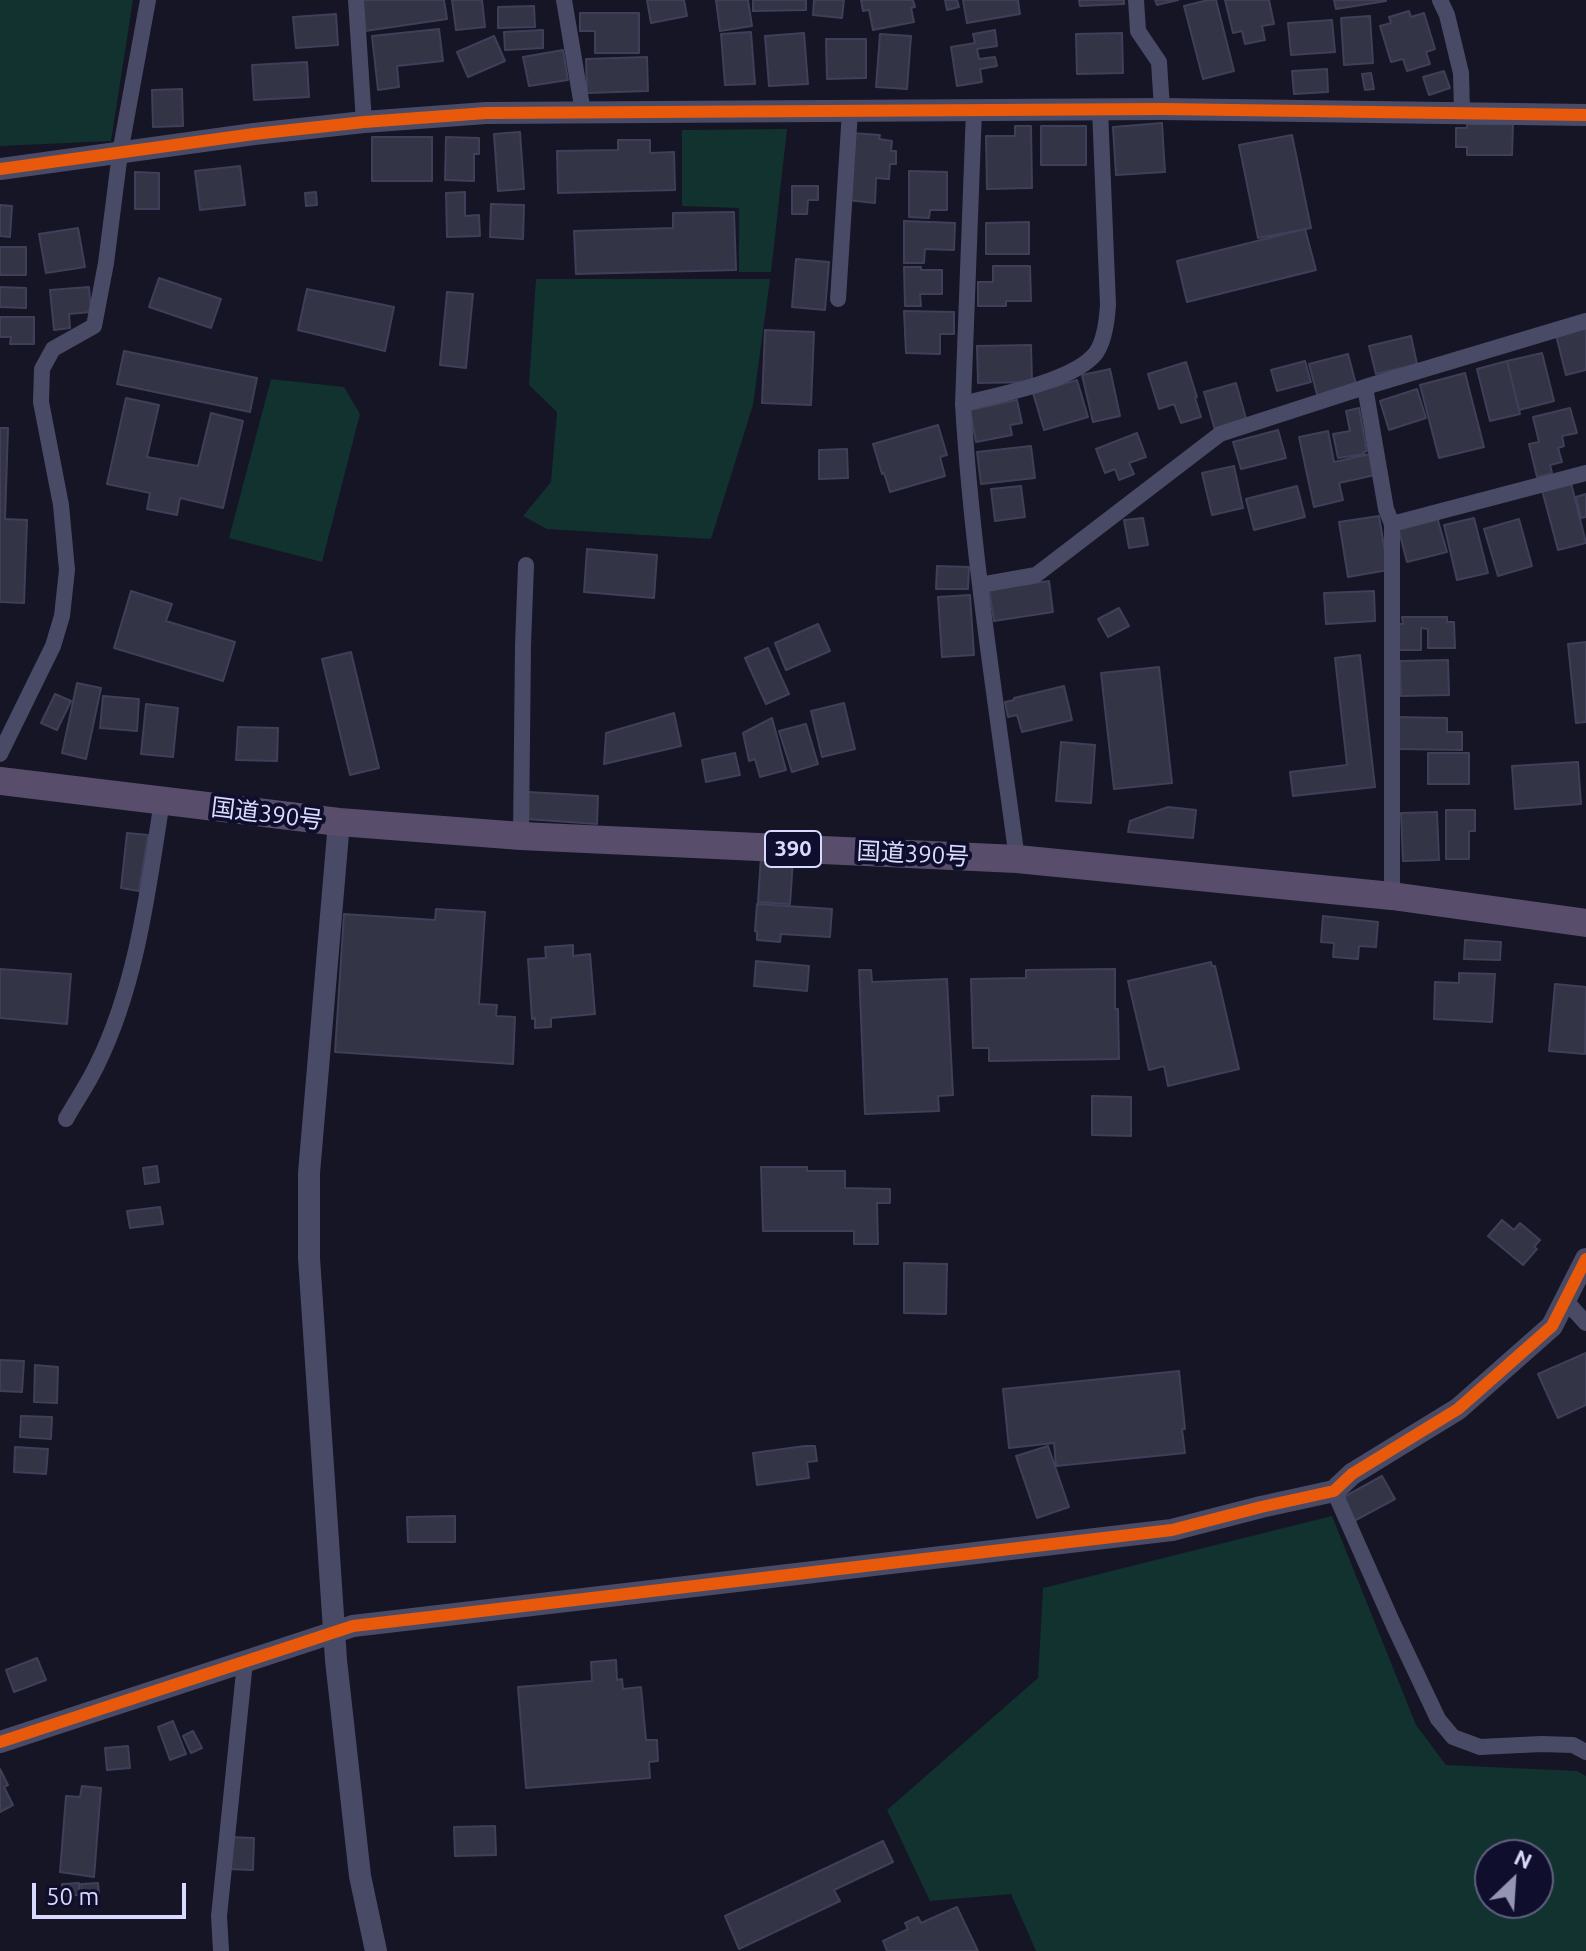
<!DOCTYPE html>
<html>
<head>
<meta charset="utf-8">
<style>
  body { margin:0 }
  #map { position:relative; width:1586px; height:1951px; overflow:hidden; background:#151525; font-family:Ubuntu,sans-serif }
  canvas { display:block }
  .north { position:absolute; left:1474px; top:1839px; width:80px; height:80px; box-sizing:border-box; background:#0f0e2c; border:2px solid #606080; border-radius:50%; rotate:25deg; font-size:22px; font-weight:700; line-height:32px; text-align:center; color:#d9daff }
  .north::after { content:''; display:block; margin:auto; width:28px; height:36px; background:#9495b3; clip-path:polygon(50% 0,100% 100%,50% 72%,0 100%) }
  .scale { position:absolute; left:32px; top:1883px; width:154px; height:36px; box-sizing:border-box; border:4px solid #d9daff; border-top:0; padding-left:10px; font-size:24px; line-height:28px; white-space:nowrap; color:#d9daff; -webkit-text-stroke:6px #0f0e2c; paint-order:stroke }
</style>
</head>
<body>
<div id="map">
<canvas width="1586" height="1951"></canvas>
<div class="north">N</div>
<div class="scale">50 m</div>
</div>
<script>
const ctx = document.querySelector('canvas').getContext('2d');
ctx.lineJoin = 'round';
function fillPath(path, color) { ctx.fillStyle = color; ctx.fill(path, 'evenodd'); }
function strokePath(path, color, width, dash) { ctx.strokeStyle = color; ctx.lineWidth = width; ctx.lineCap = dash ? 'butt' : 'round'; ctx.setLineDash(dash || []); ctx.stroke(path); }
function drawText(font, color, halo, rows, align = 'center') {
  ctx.font = font + ' Ubuntu,"Noto Sans JP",sans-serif'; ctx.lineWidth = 8; ctx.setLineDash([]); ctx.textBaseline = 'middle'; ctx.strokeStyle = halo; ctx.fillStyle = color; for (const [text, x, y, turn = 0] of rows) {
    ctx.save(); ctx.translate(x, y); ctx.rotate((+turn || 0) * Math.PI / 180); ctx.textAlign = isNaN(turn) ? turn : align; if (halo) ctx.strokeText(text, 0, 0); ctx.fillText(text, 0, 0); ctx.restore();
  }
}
const green = new Path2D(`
  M0 0H133L111 141 0 146Z
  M787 129 771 272H739V208L682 206V130Z
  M536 279H770L753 405 711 539 547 529 523 516 551 482 557 412 529 385Z
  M271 379 344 387 360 414 322 562 229 538Z
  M1332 1516 1416 1725 1446 1765 1577 1771 1586 1776V1951H1036L1011 1894 930 1901 887 1810 1038 1678 1043 1588ZM1490 1855H1538V1903H1490Z`);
const building = new Path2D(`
  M361 0H444L447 19 365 31Z
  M452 0H482L485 27 456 30Z
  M647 0H684L687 16 651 23Z
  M716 0H748L752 26 720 31Z
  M753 0H806V10L753 11Z
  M814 0H844L842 18 813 15Z
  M861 0H913L915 7 911 8 914 22 873 30 869 10 863 11Z
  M945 0H957L959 7 947 10Z
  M963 0H1018L1020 14 967 23Z
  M1079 0H1124V4L1080 6Z
  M1155 0H1178L1157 5Z
  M1208 0H1216L1234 71 1203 79 1184 6Z
  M1225 0H1269L1274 24 1262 26 1265 40 1245 44 1242 31 1233 33Z
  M1334 0H1386V1L1336 9Z
  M534 6 535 27 498 28V7Z
  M1409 11 1411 17 1424 13 1435 49 1426 52 1430 64 1407 71 1403 59 1391 62 1380 26 1391 23 1389 17Z
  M580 13H639V53H595V31H580Z
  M336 14 338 45 296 48 293 17Z
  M1370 16 1373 63 1344 65 1341 18Z
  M1332 20 1335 52 1291 55 1288 23Z
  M439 29 443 61 397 66 399 87 378 90 372 36Z
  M543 30V48L505 50 504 32Z
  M995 30 997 46 977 49 979 59 995 57 997 66 980 69 982 82 957 86 951 47 975 43 973 34Z
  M751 32 755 84 725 85 721 34Z
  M804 33 808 84 769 86 765 36Z
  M1122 33 1123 73 1077 74 1076 34Z
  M880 34 911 36 907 89 876 87Z
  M494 36 505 61 468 77 457 52Z
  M826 39H866V78L827 79Z
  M563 50 568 80 529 86 523 57Z
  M647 57 648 91 587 93 586 59Z
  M307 62 309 97 254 100 252 65Z
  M1327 69 1328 92 1294 94 1292 71Z
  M1444 71 1450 88 1429 95 1423 77Z
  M1371 73 1374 89 1365 90 1362 74Z
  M182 89 183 126 153 127 152 90Z
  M1162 123 1165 172 1116 175 1113 127Z
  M1467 124H1513L1512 155H1467V147H1456V128H1467Z
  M1015 126H1031L1032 188 987 189 986 136H1015Z
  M1041 126H1086V165H1041Z
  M520 132 524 189 498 191 494 134Z
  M852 133 880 135 879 139 892 141 891 151H896V164H890L889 179 876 178 875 203 847 200Z
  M1292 135 1311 228 1258 238 1239 145Z
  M372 137H432V181H372Z
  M446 137 479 138V154H474V181L445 180Z
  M618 140H650V153L674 152 675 190 558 193 557 151 618 150Z
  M240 166 245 205 200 210 195 171Z
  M909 171 947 172V210H930L929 218 909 217Z
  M135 172 159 173V209H135Z
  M792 186H818V200H808L807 214H792Z
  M316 192 317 205 306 206 305 193Z
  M465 192V216L479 215 480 236 447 237 446 193Z
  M491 204 524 205 523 239 490 237Z
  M0 205 12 206 10 237 0 236Z
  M734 212 736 270 576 274 574 231 673 228V213Z
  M904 221 955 223 954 250 925 249 924 263H904Z
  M1029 222V254H986V223Z
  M78 228 85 267 46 273 39 234Z
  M1305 229 1316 270 1187 302 1177 261Z
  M0 247H26V275H0Z
  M796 259 829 262 825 310 792 307Z
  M993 266H1030L1031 301H1006V306H978V282H993Z
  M904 267H921V270H942V294H920L921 306H905Z
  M159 278 221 299 211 328 149 307Z
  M0 287 26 288V308L0 307Z
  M89 287 91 312 69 314 70 328 54 330 50 290Z
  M307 289 394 307 385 351 298 330Z
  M447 292 473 294 466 368 440 365Z
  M904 311 954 312V334H940V354L906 353Z
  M0 317H34V344H10L11 337H0Z
  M1586 328V370L1566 375 1556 335Z
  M765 330 814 332 811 405 762 403Z
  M1411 336 1417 364 1376 374 1369 346Z
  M1031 345 1032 382 978 383 977 346Z
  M124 351 257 378 250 412 117 384Z
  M1542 353 1554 401 1519 410 1507 361Z
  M1348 354 1357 388 1318 398 1309 364Z
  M1305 361 1311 382 1277 391 1271 370Z
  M1507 361 1520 414 1490 421 1477 369Z
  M1186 362 1197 397 1195 398 1201 417 1181 423 1174 404 1159 409 1148 374Z
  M1110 369 1120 416 1093 422 1082 375Z
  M1465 373 1484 447 1439 458 1420 385Z
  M1077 380 1088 417 1044 430 1033 393Z
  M1236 383 1247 422 1215 430 1204 392Z
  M1417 389 1426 418 1389 430 1380 401Z
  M126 398 159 405 147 457 198 466 211 413 243 421 223 508 180 498 177 515 147 509 150 493 107 484Z
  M1017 400 1022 423 1010 425 1012 435 976 442 970 410Z
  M1359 408 1367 451 1364 452V454L1338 458 1333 434 1350 431 1346 411Z
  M1570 408 1577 433 1562 436 1564 446 1558 448 1562 462 1550 465 1552 473 1537 477 1529 444 1539 442 1533 417Z
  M938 425 947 455 940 457 945 476 890 492 884 473 882 474 873 444Z
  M0 428H8L5 519 27 520 24 603 0 602Z
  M1278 430 1286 458 1241 469 1233 442Z
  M1328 431 1334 462 1370 454 1375 475 1339 483 1343 500 1314 507 1299 437Z
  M1137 433 1146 457 1129 463 1134 474 1119 480 1115 469 1105 473 1096 449Z
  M1031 446 1035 478 981 484 977 452Z
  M847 449 848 478 819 479V450Z
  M1234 466 1243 508 1212 515 1202 473Z
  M1571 483 1586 543 1558 550 1542 490Z
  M1021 486 1025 517 995 521 991 489Z
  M1297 486 1305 517 1254 530 1246 499Z
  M1586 494V517L1581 518 1576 497Z
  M1379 516 1388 570 1348 577 1339 522Z
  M1437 517 1447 552 1407 562 1398 527Z
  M1143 518 1148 545 1129 548 1124 520Z
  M1474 518 1488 573 1457 580 1444 525Z
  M1519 519 1532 566 1498 576 1484 529Z
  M587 549 657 555 654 598 584 592Z
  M937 566 969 567 968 589H936Z
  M1049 581 1053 612 994 621 989 590Z
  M131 591 172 604 166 621 235 642 223 681 114 648Z
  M1374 591 1375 621 1326 624 1324 593Z
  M970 595 974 655 942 657 938 597Z
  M1119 608 1129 626 1108 637 1098 619Z
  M1402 617H1447V622H1454L1455 648H1428V629L1421 628V650H1395V624H1403Z
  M818 624 830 651 786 670 775 643Z
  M1586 642V722L1576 723 1568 644Z
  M768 648 789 694 766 704 745 658Z
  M351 652 379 768 350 775 322 659Z
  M1360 655 1375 787 1293 796 1290 772 1347 765 1335 658Z
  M1448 660 1449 695 1401 696 1400 661Z
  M1159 667 1172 783 1114 789 1101 673Z
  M77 683 101 688 86 759 62 753Z
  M1064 686 1072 720 1022 732 1017 715 1008 717 1005 702 1014 700V698Z
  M55 694 71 701 57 730 41 723Z
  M103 696 139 699 137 731 100 728Z
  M844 703 855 749 822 757 811 711Z
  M146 704 178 708 173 757 141 754Z
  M674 713 681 746 604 764 606 733Z
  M1397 717 1447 718V732H1462V750L1397 749Z
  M772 718 786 770 760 777 755 759 749 761 743 733Z
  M806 724 818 764 792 772 779 731Z
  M238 727 278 728 277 761 236 760Z
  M1061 742 1095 745 1091 803 1056 801Z
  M735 753 740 775 706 782 702 760Z
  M1428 753H1469V784H1428Z
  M1578 762 1581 804 1515 809 1512 766Z
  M528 792 598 796 597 824 526 819Z
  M1168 807 1196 810 1193 838 1128 832 1130 821Z
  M1446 810H1475V831H1469V859H1446Z
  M1437 812 1439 860 1403 861 1401 813Z
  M127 833 148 835 139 891 121 888Z
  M761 857 793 859 790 904 758 902Z
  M757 904 832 909 830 937 781 934 780 942 757 940V932L755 931Z
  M436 909 485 912 479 1004 497 1005 496 1016 515 1017 513 1064 335 1052 344 914 435 920Z
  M1323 916 1378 922 1376 947 1359 946 1358 959 1333 957 1334 943 1321 942Z
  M1465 940 1501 942 1500 960 1464 959Z
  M573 945V956L590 954 595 1014 551 1018V1027L535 1028V1018L532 1019 528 959 546 958 545 947Z
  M756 961 809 966 807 991 754 986Z
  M1211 962 1212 966H1215L1239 1069 1168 1086 1164 1066 1149 1070 1128 981Z
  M0 969 71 974 67 1024 0 1018Z
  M1115 969V1009H1118L1119 1059 989 1061V1048H973L971 979 1026 978V970Z
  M859 970H871L872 982 947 979 953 1095 938 1096 939 1111 865 1114Z
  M1459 973 1495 974 1492 1022 1434 1019 1435 982 1459 983Z
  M1555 984 1586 987 1585 1054 1549 1051Z
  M1092 1096 1131 1097V1136L1092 1135Z
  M157 1166 159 1182 145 1184 143 1168Z
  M761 1167H807V1171H845V1188L890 1189V1203H877L878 1244H854V1231H763Z
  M160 1207 163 1224 130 1228 127 1211Z
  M1502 1220 1514 1230 1520 1223 1540 1240 1534 1247 1537 1249 1523 1265 1488 1236Z
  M904 1263 947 1264 946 1314 904 1313Z
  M1586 1353V1405L1558 1418 1538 1374Z
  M0 1360 24 1361 22 1392 0 1391Z
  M35 1365 58 1367 57 1403 34 1402Z
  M1179 1371 1185 1429H1182L1185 1453 1056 1466 1054 1443 1009 1448 1003 1389Z
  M21 1416 52 1417 51 1439 20 1437Z
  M805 1446H815L817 1461 807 1462 809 1478 757 1485 753 1453Z
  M1048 1446 1069 1507 1037 1518 1016 1456Z
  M15 1447 48 1449 46 1474 14 1472Z
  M1382 1476 1395 1499 1354 1521 1342 1498Z
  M455 1516V1542H408L407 1517Z
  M37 1658 46 1680 14 1692 6 1670Z
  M616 1660 617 1680 622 1679 623 1689 641 1687 646 1740H657L658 1761 649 1762 650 1778 526 1788 518 1687 592 1681 591 1662Z
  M173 1721 186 1754 170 1760 158 1727Z
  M193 1731 202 1748 191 1753 183 1736Z
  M128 1746 130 1768 107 1770 105 1748Z
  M0 1769 8 1785 4 1787 13 1805 0 1812Z
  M82 1786 101 1788 94 1877 60 1872 66 1796 80 1797Z
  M495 1826 496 1855 455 1856 454 1827Z
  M229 1837 254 1838 253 1870 228 1869Z
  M883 1841 893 1862 834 1890 840 1901 739 1949 725 1916Z
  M79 1883V1895L62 1896V1884Z
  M98 1883 99 1895 82 1896 81 1884Z
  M957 1907 978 1951H887L883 1941 908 1929 905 1923 918 1917 921 1923Z`);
const minor = new Path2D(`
  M356 0 364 122
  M564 0 583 112
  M1136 0 1138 31 1159 62 1162 109
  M1440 0 1447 15 1461 73 1462 112
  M974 110 963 404C972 556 997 708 1017 859
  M838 299 850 111
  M1365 387 1386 509 1392 524
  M963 404C999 394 1073 382 1096 353 1105 340 1107 320 1108 305L1100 109
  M980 585 1036 575 1220 434 1365 387 1586 321
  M0 754 53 646 62 616 67 570 61 505 41 402 42 369 53 349 94 326 106 263 120 153 148 0
  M521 836 523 645 526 565
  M1392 896V524L1586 473
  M66 1119C76 1101 88 1084 97 1065 137 984 148 890 162 801
  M1565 1300 1586 1323
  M1334 1491 1394 1626 1438 1719 1453 1737 1480 1747 1541 1744 1573 1745 1586 1752
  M221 1951 219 1916 245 1662`);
const tertiary = new Path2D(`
  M0 169 254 134 364 122 486 113 1162 109 1586 115
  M339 822 309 1173V1258L336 1660 360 1876 376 1951
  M0 1742 353 1626 1172 1530 1261 1507 1334 1491 1352 1474 1458 1409 1552 1326 1586 1259`);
const trunk = new Path2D(`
  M0 781 339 822 521 836 1017 859 1392 896 1586 923`);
const cycleway = new Path2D(`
  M0 169 254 134 364 122 486 113 1162 109 1586 115
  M0 1742 353 1626 1172 1530 1261 1507 1334 1491 1352 1474 1458 1409 1552 1326 1586 1259`);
const shields = [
  [793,849,56]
];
const shieldNames = [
  ["390",793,849]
];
const streetNames = [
  ["国道390号",267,814,7],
  ["国道390号",913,854,3]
];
fillPath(green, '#11322f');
fillPath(building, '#333446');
strokePath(building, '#403f59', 2);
strokePath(minor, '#494b66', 16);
strokePath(tertiary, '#494b66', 22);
strokePath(trunk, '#584e6c', 28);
strokePath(cycleway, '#e8590c', 12);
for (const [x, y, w] of shields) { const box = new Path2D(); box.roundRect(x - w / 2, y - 18, w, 36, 6); ctx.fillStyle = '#0f0e2c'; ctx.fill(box); strokePath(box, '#d9daff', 2); }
drawText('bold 22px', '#d9daff', null, shieldNames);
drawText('24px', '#d9daff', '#0f0e2c', streetNames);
</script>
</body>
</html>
